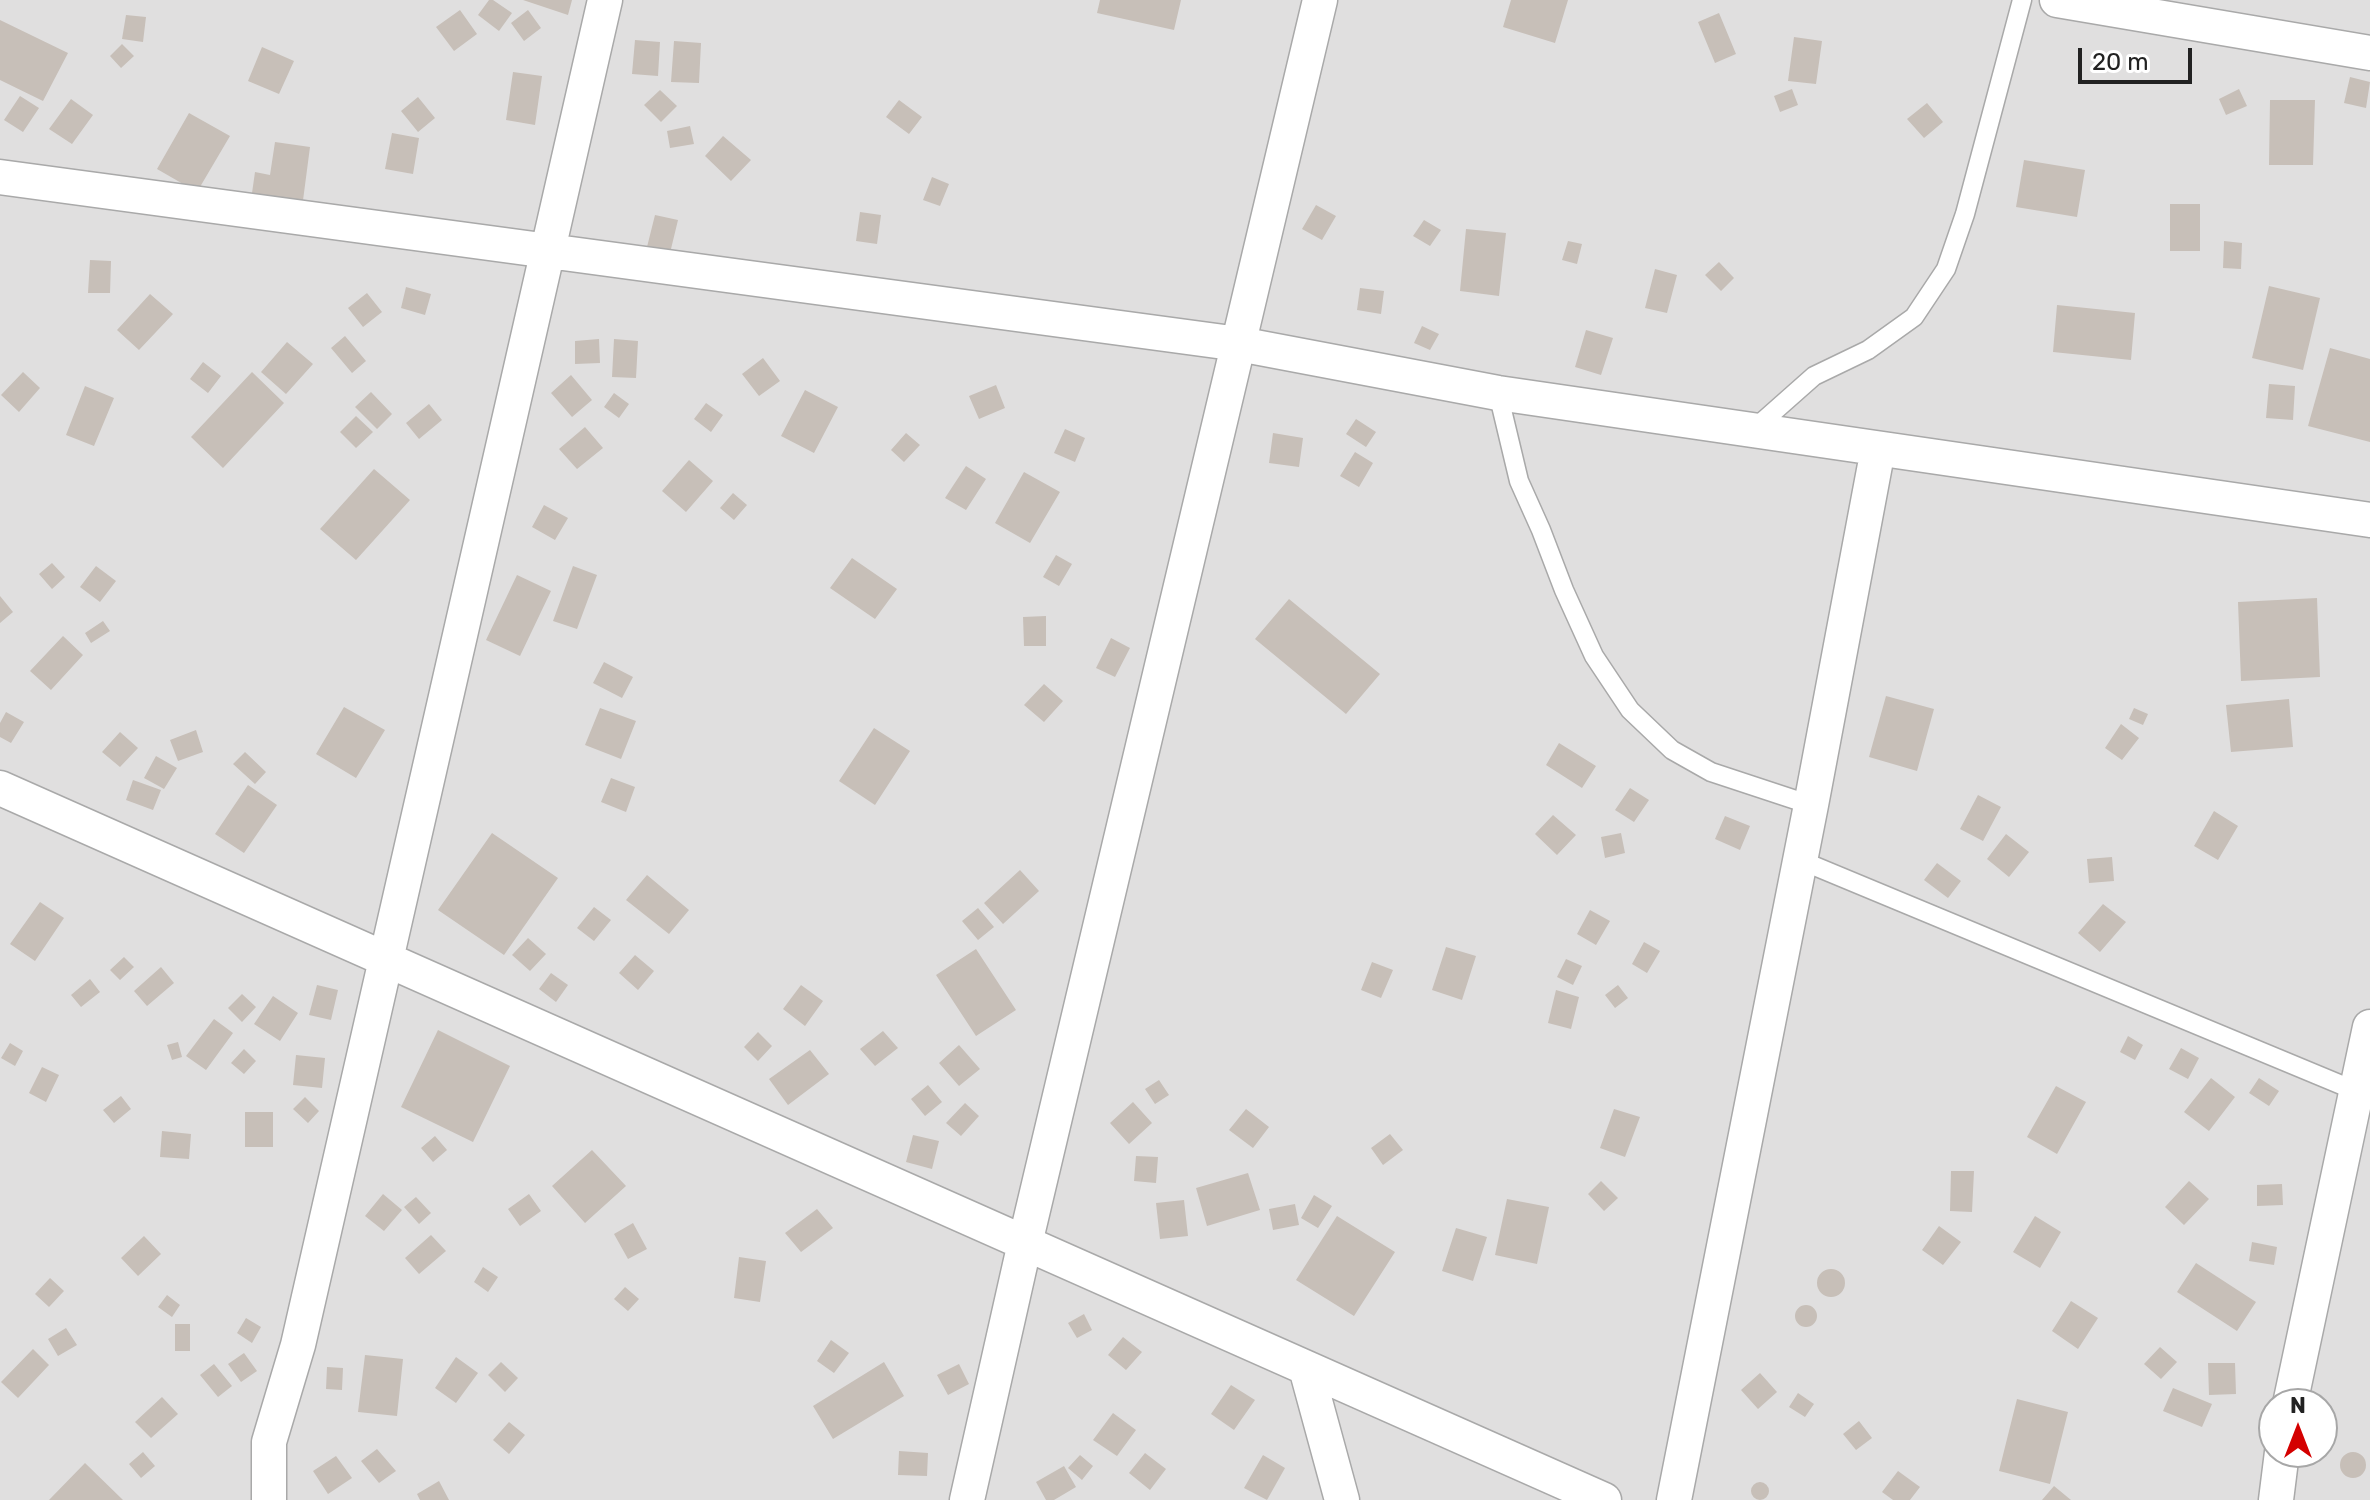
<!DOCTYPE html>
<html>
<head>
<meta charset="utf-8">
<style>
  body { margin:0 }
  #map { position:relative; width:2370px; height:1500px; overflow:hidden; background:#f2efe9; font-family:Rubik,sans-serif }
  canvas { display:block }
  .north { position:absolute; left:2258px; top:1388px; width:80px; height:80px; box-sizing:border-box; background:#fff; border:2px solid #a7a7a7; border-radius:50%; rotate:0deg; font-size:22px; font-weight:700; line-height:32px; text-align:center; color:#222 }
  .north::after { content:''; display:block; margin:auto; width:28px; height:36px; background:#d40000; clip-path:polygon(50% 0,100% 100%,50% 72%,0 100%) }
  .scale { position:absolute; left:2078px; top:48px; width:114px; height:36px; box-sizing:border-box; border:4px solid #222; border-top:0; padding-left:10px; font-size:24px; line-height:28px; white-space:nowrap; color:#222; -webkit-text-stroke:6px #fff; paint-order:stroke }
</style>
</head>
<body>
<div id="map">
<canvas width="2370" height="1500"></canvas>
<div class="north">N</div>
<div class="scale">20 m</div>
</div>
<script>
const ctx = document.querySelector('canvas').getContext('2d');
ctx.lineJoin = 'round';
function fillPath(path, color) { ctx.fillStyle = color; ctx.fill(path, 'evenodd'); }
function strokePath(path, color, width, dash) { ctx.strokeStyle = color; ctx.lineWidth = width; ctx.lineCap = dash ? 'butt' : 'round'; ctx.setLineDash(dash || []); ctx.stroke(path); }
const residential = new Path2D(`
  M0 0H2370V1500H0ZM2274 1404H2322V1452H2274Z`);
const building = new Path2D(`
  M489 0H493L512 13 499 31 478 15Z
  M523 0H572L568 15Z
  M1100 0H1181L1174 30 1097 13Z
  M1511 0H1568L1555 43 1503 27Z
  M460 10 477 34 454 51 436 27Z
  M528 10 541 28 524 41 511 23Z
  M1719 13 1736 54 1715 63 1698 22Z
  M126 15 146 17 143 42 122 39Z
  M0 20 68 53 43 101 0 80Z
  M1794 37 1822 41 1816 84 1788 81Z
  M635 40 660 42 658 76 632 74Z
  M674 41 701 43 699 83 671 82Z
  M122 44 134 56 121 68 110 56Z
  M262 47 294 61 279 94 248 81Z
  M513 72 542 76 535 125 506 120Z
  M2350 77 2370 82 2366 108 2344 103Z
  M1792 89 1798 105 1780 112 1774 96Z
  M2239 89 2247 106 2226 115 2219 99Z
  M660 90 677 106 661 122 644 105Z
  M20 96 39 108 23 132 4 120Z
  M418 97 435 118 418 132 401 111Z
  M71 99 93 115 72 144 49 129Z
  M899 100 922 117 909 134 886 117Z
  M2270 100H2315L2313 165H2269Z
  M1927 103 1943 122 1924 138 1907 119Z
  M189 113 230 136 197 192 157 169Z
  M690 126 694 144 670 148 667 131Z
  M392 133 419 138 413 174 385 169Z
  M723 136 751 160 731 181 705 156Z
  M275 142 310 147 302 208 251 200 255 172 270 175Z
  M2024 160 2085 170 2077 217 2016 207Z
  M932 177 949 184 940 206 923 200Z
  M2170 204H2200V251H2170Z
  M1316 205 1336 216 1322 240 1302 229Z
  M860 212 881 215 877 244 856 241Z
  M655 215 678 220 670 253 647 247Z
  M1424 220 1441 230 1430 246 1413 236Z
  M1466 229 1506 233 1499 296 1460 291Z
  M1568 241 1582 244 1577 264 1562 260Z
  M2224 241 2242 243 2241 269 2223 268Z
  M90 260 111 261 110 293H88Z
  M1719 262 1734 278 1721 291 1705 275Z
  M1655 269 1677 275 1667 313 1645 308Z
  M2269 286 2320 298 2303 370 2252 358Z
  M406 287 431 294 425 315 401 308Z
  M1360 288 1384 291 1381 314 1357 310Z
  M367 293 382 312 363 327 348 308Z
  M150 294 173 314 139 350 117 330Z
  M2057 305 2135 313 2131 360 2053 352Z
  M1422 326 1439 334 1430 350 1414 343Z
  M1586 330 1613 338 1601 375 1575 367Z
  M345 336 366 361 352 373 331 348Z
  M599 339 600 363 575 364V341Z
  M614 339 638 341 636 378 612 377Z
  M287 342 313 364 286 394 261 372Z
  M2330 348 2370 359V442L2308 426Z
  M763 358 780 381 759 396 742 374Z
  M203 362 221 376 208 393 190 379Z
  M23 372 40 388 19 412 1 395Z
  M252 372 284 403 223 468 191 437Z
  M571 375 592 400 572 417 551 393Z
  M2269 384 2295 386 2293 420 2266 418Z
  M996 385 1005 408 979 419 969 396Z
  M85 386 114 398 94 446 66 435Z
  M805 390 838 407 814 453 781 436Z
  M371 392 392 414 377 429 355 407Z
  M614 393 629 404 619 418 604 407Z
  M706 403 723 415 711 432 694 419Z
  M429 404 442 420 419 439 406 423Z
  M356 416 373 432 356 448 340 432Z
  M1356 419 1376 432 1366 447 1346 434Z
  M585 427 603 448 577 469 559 449Z
  M1065 429 1085 438 1075 462 1054 453Z
  M906 433 920 445 904 462 891 450Z
  M1273 433 1303 438 1299 467 1269 463Z
  M1355 452 1373 463 1359 487 1340 476Z
  M689 460 713 481 686 512 662 491Z
  M966 466 986 479 966 510 945 498Z
  M374 469 410 500 356 560 320 529Z
  M1024 472 1060 492 1030 543 995 523Z
  M733 493 747 505 734 520 720 508Z
  M544 505 568 518 555 540 532 527Z
  M1056 555 1072 564 1059 586 1043 577Z
  M852 558 897 589 875 619 830 588Z
  M52 563 65 577 52 589 39 574Z
  M96 566 116 581 100 602 80 587Z
  M573 566 597 575 577 629 553 621Z
  M517 575 551 591 520 656 486 640Z
  M0 596 13 612 0 623Z
  M2317 598 2320 677 2241 681 2238 602Z
  M1289 599 1380 674 1346 714 1255 639Z
  M1046 616V646H1024L1023 617Z
  M103 621 110 631 91 643 85 633Z
  M63 636 83 655 51 690 30 671Z
  M1111 638 1130 648 1115 677 1096 668Z
  M604 662 633 677 622 698 593 683Z
  M1044 684 1063 701 1044 722 1024 705Z
  M1886 696 1934 709 1917 771 1869 757Z
  M2289 699 2293 747 2231 752 2226 705Z
  M344 707 385 730 356 778 316 754Z
  M600 708 636 721 621 759 585 745Z
  M2134 708 2148 714 2143 725 2129 719Z
  M6 712 24 722 11 743 0 737V723Z
  M2121 724 2139 738 2122 760 2105 748Z
  M874 728 910 751 875 805 839 781Z
  M196 730 203 752 178 761 170 740Z
  M120 732 138 748 120 767 102 752Z
  M1559 743 1596 766 1582 788 1546 765Z
  M245 752 266 772 255 784 233 764Z
  M156 756 177 768 164 789 144 778Z
  M611 778 635 787 626 812 601 802Z
  M133 780 161 790 153 810 126 800Z
  M248 785 277 805 244 853 215 834Z
  M1630 788 1649 800 1634 822 1615 810Z
  M1978 795 2001 807 1983 841 1960 829Z
  M2214 811 2238 826 2218 860 2194 846Z
  M1553 815 1576 835 1557 855 1535 834Z
  M1725 816 1750 826 1740 850 1715 839Z
  M492 833 558 878 504 955 438 910Z
  M1621 833 1625 853 1605 858 1601 837Z
  M2006 834 2029 852 2009 877 1987 859Z
  M2112 857 2114 881 2089 883 2087 859Z
  M1937 863 1961 881 1948 898 1924 880Z
  M1020 870 1039 891 1003 924 984 903Z
  M647 875 689 910 669 934 626 900Z
  M40 902 64 918 35 961 10 944Z
  M2103 904 2126 922 2100 952 2078 933Z
  M594 907 611 920 594 941 577 928Z
  M978 908 994 927 978 940 962 921Z
  M1590 910 1610 921 1596 945 1577 934Z
  M528 938 546 954 530 971 512 955Z
  M1644 942 1660 951 1647 973 1632 964Z
  M1446 947 1476 956 1462 1000 1432 990Z
  M976 949 1016 1010 976 1036 936 975Z
  M635 955 654 971 638 990 619 973Z
  M124 957 134 967 120 980 110 970Z
  M1566 959 1582 966 1573 985 1557 977Z
  M1372 962 1393 970 1381 998 1361 990Z
  M161 967 174 983 147 1006 134 991Z
  M551 973 568 985 556 1002 539 989Z
  M90 979 100 992 81 1007 71 995Z
  M317 985 338 990 331 1020 309 1015Z
  M801 985 823 1001 805 1026 783 1009Z
  M1618 985 1628 998 1615 1008 1605 995Z
  M1556 990 1579 997 1571 1029 1548 1023Z
  M242 994 256 1007 242 1022 228 1008Z
  M273 996 298 1013 280 1041 254 1024Z
  M214 1019 233 1033 206 1070 186 1056Z
  M438 1030 510 1066 473 1142 401 1107Z
  M883 1031 898 1048 875 1066 860 1049Z
  M758 1032 772 1046 758 1061 744 1047Z
  M2128 1036 2143 1045 2135 1060 2120 1052Z
  M178 1042 182 1057 172 1060 167 1045Z
  M10 1043 23 1051 15 1066 1 1058Z
  M959 1045 980 1069 959 1086 939 1063Z
  M2181 1048 2199 1058 2188 1079 2169 1069Z
  M244 1049 256 1061 244 1074 231 1063Z
  M810 1050 829 1074 788 1105 769 1079Z
  M296 1055 325 1058 322 1088 293 1085Z
  M42 1067 59 1075 46 1102 29 1093Z
  M2211 1078 2235 1097 2209 1131 2184 1112Z
  M2259 1078 2279 1091 2269 1106 2249 1093Z
  M1159 1080 1169 1095 1155 1104 1145 1089Z
  M928 1085 942 1102 925 1116 911 1099Z
  M2056 1086 2086 1102 2057 1154 2027 1137Z
  M121 1096 131 1109 114 1123 103 1110Z
  M305 1097 319 1111 308 1123 293 1109Z
  M1133 1102 1152 1123 1129 1144 1110 1123Z
  M965 1103 979 1116 961 1136 946 1123Z
  M1246 1109 1269 1127 1253 1148 1229 1130Z
  M1614 1109 1640 1117 1625 1157 1600 1148Z
  M245 1112H273V1147H245Z
  M162 1131 191 1134 189 1159 160 1157Z
  M1390 1134 1403 1150 1383 1165 1371 1148Z
  M913 1135 939 1141 932 1169 906 1162Z
  M435 1136 447 1150 433 1162 421 1148Z
  M592 1150 626 1186 585 1223 552 1186Z
  M1136 1156 1158 1157 1156 1183 1134 1181Z
  M1951 1171H1974L1972 1212 1950 1211Z
  M1248 1173 1260 1210 1207 1226 1196 1188Z
  M1601 1181 1618 1198 1604 1211 1588 1194Z
  M2189 1181 2209 1199 2184 1225 2165 1207Z
  M2282 1184 2283 1205 2257 1206V1185Z
  M383 1194 402 1210 384 1231 365 1216Z
  M529 1194 541 1211 520 1226 508 1209Z
  M1314 1195 1332 1206 1318 1228 1301 1218Z
  M416 1197 431 1213 419 1224 404 1207Z
  M1507 1199 1549 1207 1537 1264 1495 1255Z
  M1184 1200 1188 1236 1160 1239 1156 1203Z
  M1295 1204 1299 1225 1273 1230 1269 1209Z
  M817 1209 833 1228 801 1252 785 1233Z
  M1337 1216 1395 1252 1354 1316 1296 1280Z
  M2035 1216 2061 1232 2040 1268 2013 1252Z
  M633 1223 647 1249 628 1259 614 1234Z
  M1939 1226 1961 1242 1943 1265 1922 1250Z
  M1456 1228 1487 1237 1473 1281 1442 1271Z
  M431 1235 446 1251 419 1274 405 1258Z
  M144 1236 161 1254 138 1276 121 1258Z
  M2252 1242 2277 1247 2274 1265 2249 1261Z
  M739 1257 766 1261 760 1302 734 1298Z
  M2196 1263 2256 1302 2237 1331 2177 1292Z
  M483 1267 498 1277 488 1292 474 1282Z
  M1817 1283a14 14 0 1 1 28 0a14 14 0 1 1-28 0Z
  M50 1278 64 1291 49 1307 35 1294Z
  M625 1287 639 1299 628 1311 614 1299Z
  M167 1295 180 1305 172 1317 158 1307Z
  M2071 1301 2098 1318 2078 1349 2052 1331Z
  M1795 1316a11 11 0 1 1 22 0a11 11 0 1 1-22 0Z
  M1084 1314 1092 1330 1077 1338 1068 1323Z
  M246 1318 261 1327 252 1343 237 1333Z
  M175 1324H190V1351H175Z
  M66 1328 77 1345 58 1356 48 1339Z
  M1123 1337 1142 1352 1126 1370 1108 1355Z
  M831 1340 849 1353 834 1373 817 1361Z
  M2160 1347 2177 1362 2161 1379 2144 1364Z
  M33 1349 49 1365 18 1398 1 1382Z
  M244 1353 257 1371 241 1382 228 1364Z
  M365 1355 403 1359 397 1416 358 1412Z
  M456 1357 478 1373 456 1403 435 1388Z
  M501 1362 518 1378 505 1392 488 1375Z
  M884 1362 904 1396 833 1439 813 1406Z
  M2208 1363H2235L2236 1394 2209 1395Z
  M214 1364 232 1386 218 1397 200 1375Z
  M959 1364 969 1384 948 1395 937 1375Z
  M327 1367 343 1368 342 1390 326 1389Z
  M1760 1373 1777 1392 1758 1409 1741 1390Z
  M1231 1385 1255 1400 1234 1430 1211 1414Z
  M2173 1388 2212 1404 2202 1427 2163 1411Z
  M1798 1393 1814 1404 1805 1417 1789 1407Z
  M162 1397 178 1414 151 1438 135 1422Z
  M2017 1399 2068 1412 2050 1484 1999 1471Z
  M1113 1413 1136 1430 1117 1456 1093 1440Z
  M1859 1421 1872 1438 1856 1450 1843 1434Z
  M509 1422 525 1435 509 1454 493 1440Z
  M377 1449 396 1471 379 1483 361 1461Z
  M899 1451 928 1453 927 1476 898 1475Z
  M143 1452 155 1466 141 1478 129 1464Z
  M2340 1465a13 13 0 1 1 26 0a13 13 0 1 1-26 0Z
  M1145 1453 1166 1469 1150 1490 1129 1473Z
  M1080 1455 1093 1466 1082 1480 1068 1468Z
  M1263 1455 1285 1468 1267 1500 1244 1488Z
  M336 1456 352 1478 328 1494 313 1471Z
  M85 1463 123 1500H49Z
  M1064 1466 1076 1487 1054 1500H1046L1036 1482Z
  M1898 1471 1920 1487 1910 1500H1893L1882 1492Z
  M439 1481 449 1500H420L417 1494Z
  M1751 1491a9 9 0 1 1 18 0a9 9 0 1 1-18 0Z
  M2054 1486 2071 1500H2042Z`);
const lane = new Path2D(`
  M1498 393 1519 481 1541 530 1564 590 1594 656 1630 710 1672 750 1711 772 1811 805
  M1753 430 1814 376 1868 350 1914 317 1946 269 1965 214 2022 0
  M1800 860 2356 1091 2361 1096`);
const street = new Path2D(`
  M2057 0 2370 53
  M0 177 1239 344 1498 393 2370 520
  M0 788 1604 1500
  M1306 1368 1342 1500
  M2290 1404 2370 1027
  M269 1500V1442L298 1345 605 0
  M967 1500 1022 1256 1320 0
  M1674 1500 1811 805 1878 449
  M2276 1500 2282 1452`);
fillPath(residential, '#e0dfdf');
fillPath(building, '#c7bfb8');
strokePath(lane, '#a9a9a9', 21);
strokePath(street, '#a9a9a9', 37);
strokePath(lane, '#fff', 18);
strokePath(street, '#fff', 34);
</script>
</body>
</html>
